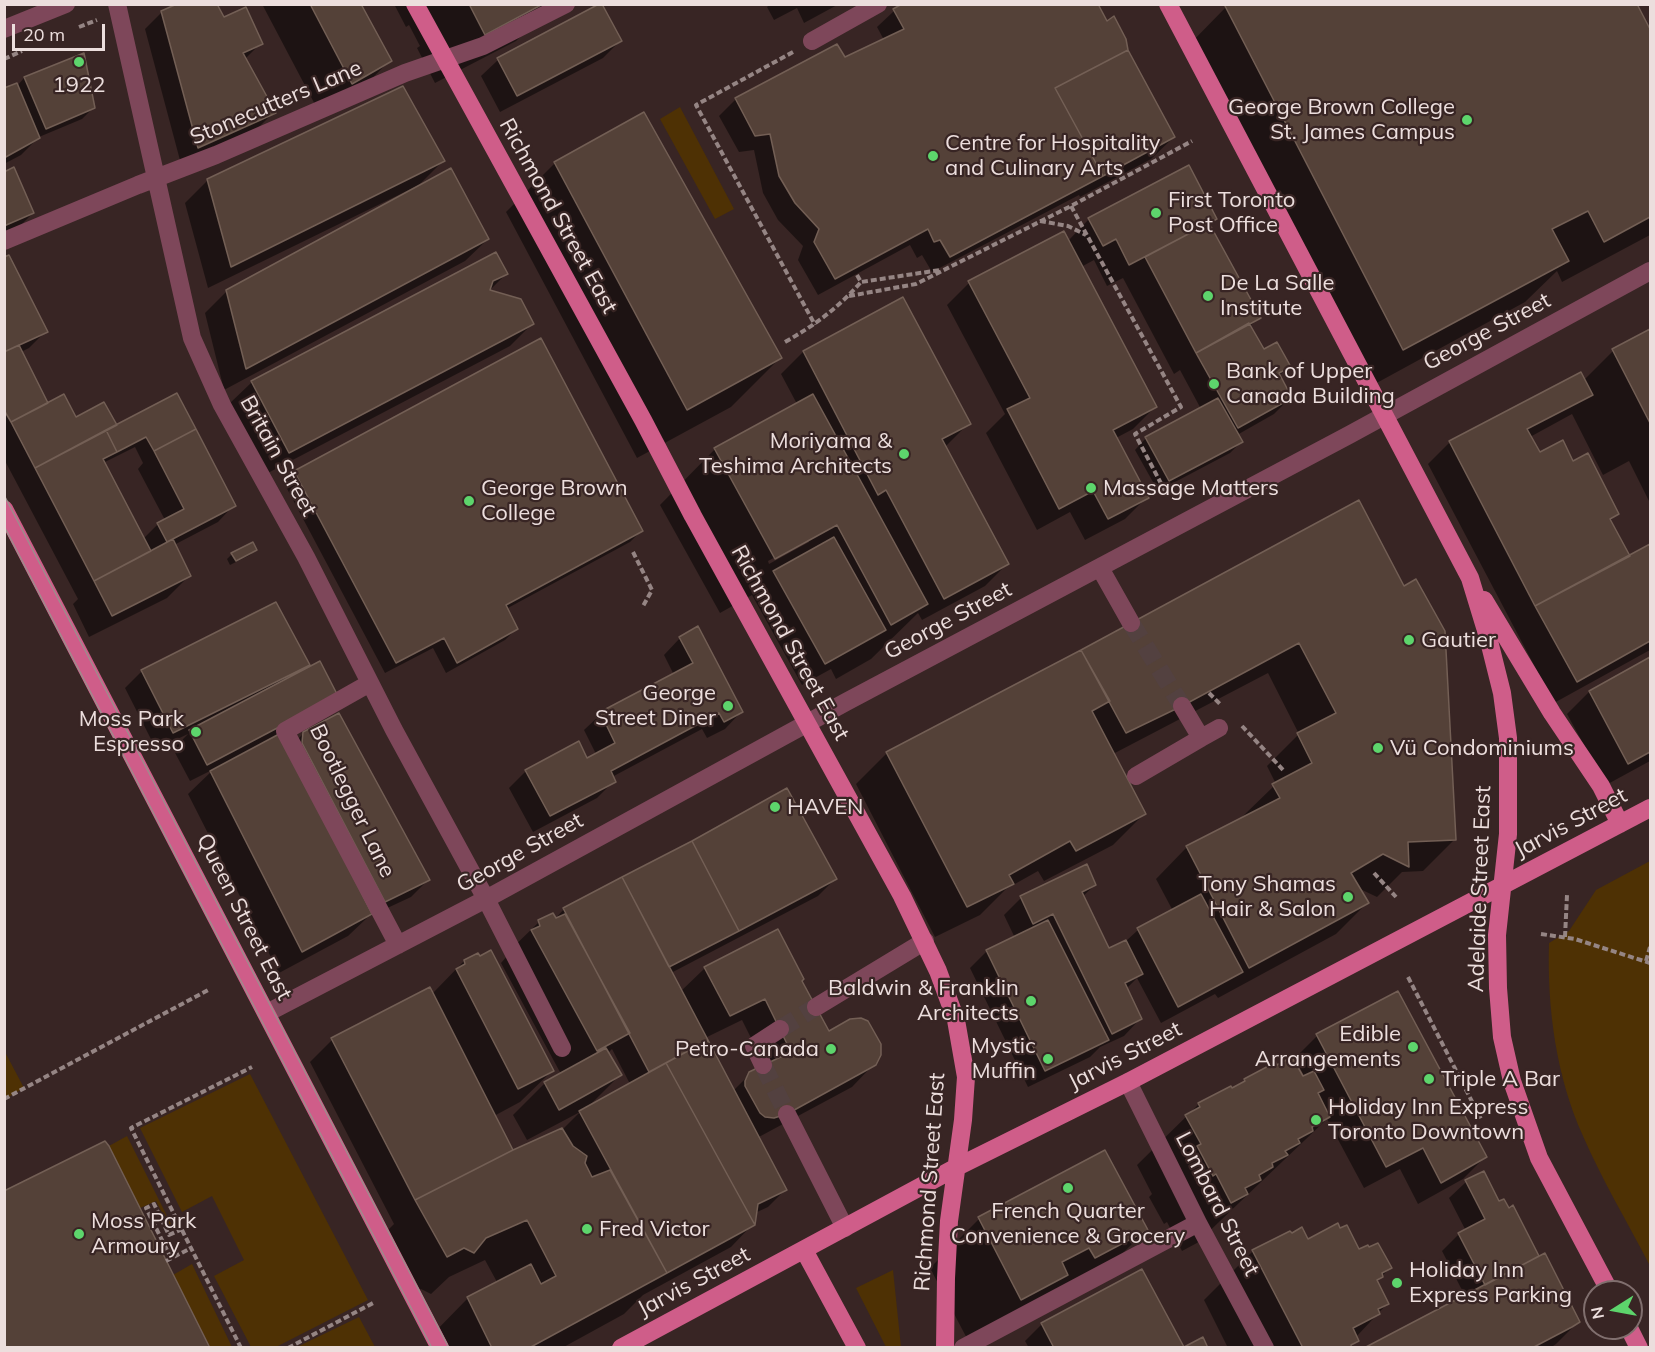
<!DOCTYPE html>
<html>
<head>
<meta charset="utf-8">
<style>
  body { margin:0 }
  #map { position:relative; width:1655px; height:1352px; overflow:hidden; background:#382524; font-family:Mulish,sans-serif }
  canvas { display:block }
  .frame { position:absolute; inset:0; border:6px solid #ecdedd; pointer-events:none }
  .north { position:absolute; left:1583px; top:1280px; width:60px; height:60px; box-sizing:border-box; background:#382524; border:2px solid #806f6e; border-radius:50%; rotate:259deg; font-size:16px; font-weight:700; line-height:24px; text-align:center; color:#ecdedd }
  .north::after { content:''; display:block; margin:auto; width:21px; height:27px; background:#5dd56c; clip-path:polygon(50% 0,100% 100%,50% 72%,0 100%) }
  .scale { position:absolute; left:12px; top:24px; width:93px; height:27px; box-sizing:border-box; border:3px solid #ecdedd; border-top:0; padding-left:8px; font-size:18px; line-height:21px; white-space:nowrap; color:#ecdedd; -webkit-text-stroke:4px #382524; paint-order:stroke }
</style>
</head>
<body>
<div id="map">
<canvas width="1655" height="1352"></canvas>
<div class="frame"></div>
<div class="north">N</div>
<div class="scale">20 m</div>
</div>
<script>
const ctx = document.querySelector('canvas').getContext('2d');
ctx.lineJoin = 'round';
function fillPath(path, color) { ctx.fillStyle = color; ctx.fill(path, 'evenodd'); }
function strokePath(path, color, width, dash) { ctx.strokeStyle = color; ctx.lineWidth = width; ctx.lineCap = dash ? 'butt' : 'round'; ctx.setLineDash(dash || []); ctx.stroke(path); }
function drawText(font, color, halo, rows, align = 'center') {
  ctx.font = font + ' Mulish,sans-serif'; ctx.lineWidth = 4.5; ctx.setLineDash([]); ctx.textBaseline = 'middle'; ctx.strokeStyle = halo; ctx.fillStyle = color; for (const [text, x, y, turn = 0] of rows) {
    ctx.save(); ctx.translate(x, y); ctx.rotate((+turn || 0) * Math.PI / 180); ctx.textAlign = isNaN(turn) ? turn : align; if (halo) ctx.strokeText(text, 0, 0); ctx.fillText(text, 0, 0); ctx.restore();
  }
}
const green = new Path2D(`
  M680 107 734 209 715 219 660 119Z
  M1650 861V1266C1628 1223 1602 1180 1583 1136 1556 1076 1547 1008 1549 943L1569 931 1596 890Z
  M5 1052 24 1088 5 1099H4Z
  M250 1074 368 1300 276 1347H251L214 1276 244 1260 212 1196 182 1212 140 1128Z
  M127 1136 173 1228 171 1230 156 1201 140 1208 109 1146Z
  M192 1264 232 1347H210L173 1275Z
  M893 1270 901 1347H886L856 1288Z
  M359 1317 375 1347H297Z`);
const shadow = new Path2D(`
  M262 4H359L390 60 359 92 320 114Z
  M394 4H553L516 41 435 83 417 48 420 46 409 25 406 27Z
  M770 4H839L804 23 797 8 774 20 767 7Z
  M1635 4 1650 32V235L1562 282 1557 271 1525 302 1362 391 1185 49 1226 7Z
  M894 11 1107 23 1127 52 1174 137 1151 159 1080 197 1079 195 932 272 922 255 917 258 910 245 818 295 798 260 803 246 778 220 763 193 754 150 739 152 719 116 736 99 844 59 884 40 877 27Z
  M162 12 223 19 261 43 245 59 274 112 257 129 181 164 145 29Z
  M620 41 603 58 500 112 481 76 498 60Z
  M83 55 93 108 82 119 39 137 21 155 4 164V89L17 86 24 78Z
  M443 161 419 185 208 288 185 203 208 180Z
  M555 163 780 358 731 407 637 458 506 212Z
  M4 173 33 213 16 230 4 235Z
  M1089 219H1215L1209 225 1259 318 1249 327 1263 351 1289 366 1279 376 1291 397 1274 414 1237 435 1241 442 1230 453 1158 491 1135 450 1146 438 1201 409 1180 370 1174 374 1123 278 1107 286 1094 260 1081 267 1155 407 1133 429 1116 438 1147 497 1125 519 1085 540 1070 512 1037 530 986 433 1005 414 947 305 969 283 1068 241Z
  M488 239 465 261 224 390 205 313 227 291Z
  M495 254 506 274 489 291 532 324 510 346 266 474 229 404 252 382Z
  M4 258 46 331 29 348 21 352 46 402 75 419 116 427 177 395 234 505 218 522 174 545 190 575 167 598 89 637 73 604 78 599 4 459V431L6 429 4 425ZM135 447 143 463 138 469 165 520 158 524 143 539 103 463Z
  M903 299 969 423 945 447 1007 564 985 586 922 620 918 613 871 659 836 679 831 669 802 685 752 595 720 613 660 505 715 449 797 404 781 374 803 352ZM809 539V542L769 564 768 561Z
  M1650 331V503L1629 461 1603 475 1572 414 1530 437 1539 454 1572 463 1618 513 1610 521 1629 558 1650 546V650L1554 703 1428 464 1450 442 1584 380 1613 351Z
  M295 472 641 531 630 542 506 609 516 629 505 640 446 673 433 648 385 673 284 483Z
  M1358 502 1454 840 1423 871 1402 872 1377 897 1358 888 1367 903 1336 934 1218 998 1215 994 1161 1023 1137 978 1126 989 1140 1019 1124 1036 1100 1047 1090 1057 1028 1087 970 968 987 951 1015 938 1004 915 1021 898 1086 866 1095 885 1082 897 1108 950 1126 941 1138 930 1173 911 1156 879 1187 847 1243 819 1242 817 1276 784 1267 766 1299 734 1268 673 1113 754 1144 814 1113 845 1044 881 1038 871 1006 889 980 915 935 937 856 784 887 753 1081 652Z
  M255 550 250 555 230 565 227 559 232 554Z
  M680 638 741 712 725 729 707 738 702 729 612 777 614 781 597 798 533 832 509 788 526 771 586 760 596 754 584 730 601 714 674 675 664 655Z
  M1650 659V761L1606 785 1567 714 1589 692Z
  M308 664 298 674 280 733 288 749 304 733 428 880 411 897 368 917 348 936 279 973 188 794 214 769 190 781 173 749 188 734 156 749 125 688 142 671Z
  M835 879 818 896 671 973 680 992 705 968 800 981 828 1033 874 1064 852 1087 757 1138 785 1190 768 1207 755 1213 753 1224 731 1247 643 1295 624 1314 562 1348H430L427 1340 468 1298 497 1282 485 1260 449 1277 431 1294 421 1289 405 1297 375 1243 394 1224 310 1062 332 1040 432 994 464 961 552 1071 520 1102 494 1116 513 1151 562 1130 580 1112 527 1140 513 1115 545 1083 561 1074 501 963 508 955 507 953 539 922 555 919 564 909ZM742 1020 765 1066 750 1074 733 1091 705 1038ZM612 1049 630 1084 588 1107 620 1075 608 1053Z
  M1397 993 1485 1157 1463 1179 1418 1204 1400 1169 1364 1188 1327 1119 1197 1243 1182 1251 1167 1222 1164 1224 1149 1197 1152 1194 1137 1165 1199 1104 1239 1086 1245 1080 1276 1064 1305 1083 1307 1082 1295 1058 1317 1036Z
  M1104 1152 1146 1230 1097 1279 972 1348 930 1268 979 1219Z
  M1466 1182 1508 1210 1512 1207 1539 1258 1578 1322 1556 1344 1550 1348H1367L1465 1296 1442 1251 1459 1234 1466 1231 1449 1198Z
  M1308 1241 1359 1251 1390 1268 1376 1282 1387 1304 1356 1337 1357 1340 1350 1348H1228L1204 1300 1253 1251Z
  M1042 1324 1182 1347 1029 1348 1025 1341Z`);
const building = new Path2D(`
  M177 4H217L224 17 246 7 263 44 243 53 276 113 198 148 161 11Z
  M310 4H361L392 61 352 84Z
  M469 4H543L485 35Z
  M599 4H602L622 41 517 96 497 58Z
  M902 4H1098L1107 21 1114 16 1126 39 1128 50 1055 88 1103 176 950 257 940 240 934 242 928 229 835 279 814 242 819 229 795 203 779 176 770 134 755 136 735 98 837 44 845 57 904 29 893 9Z
  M1228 4H1637L1650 29V217L1604 242 1588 211 1552 229 1569 261 1403 350 1225 6Z
  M1128 50 1175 137 1103 176 1055 88Z
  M84 53 95 108 46 129 24 77Z
  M17 83 40 138 4 158V88Z
  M403 86 445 161 231 267 207 179Z
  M644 112 782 358 687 410 554 162Z
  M1189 165 1217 219 1129 265 1116 239 1103 246 1088 218Z
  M14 167 34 213 4 226V172Z
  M451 168 489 239 246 369 226 290Z
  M1209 223 1261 318 1196 353 1145 257Z
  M1064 231 1157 407 1113 430 1149 498 1108 519 1093 491 1059 509 1007 409 1030 398 968 281Z
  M496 252 508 274 493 281 490 290 521 299 534 324 289 453 251 381Z
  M9 255 48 332 4 352V257Z
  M903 297 971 424 942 439 1009 564 944 599 886 490 878 495 803 351Z
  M1249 323 1264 349 1277 342 1291 367 1279 373 1292 398 1238 428 1196 353Z
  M1650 329V423L1612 349Z
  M541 338 643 531 506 605 518 629 457 663 444 638 396 663 294 471Z
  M19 345 48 403 11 422 4 410V352Z
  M1581 372 1593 395 1527 429 1540 452 1563 440 1573 461 1588 453 1619 514 1610 519 1630 556 1535 606 1449 441Z
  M177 393 196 429 154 451 146 437 117 452 106 430Z
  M64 394 76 417 104 402 117 425 35 468 11 422Z
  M813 394 928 604 891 625 837 525 775 559 714 448Z
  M1218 398 1243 442 1169 481 1145 437Z
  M196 429 236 506 167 542 157 523 184 509 154 451Z
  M106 430 117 452 103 459 151 551 94 581 35 468Z
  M1359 500 1404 586 1416 579 1445 631 1456 840 1408 842 1409 867 1383 854 1351 873 1369 903 1249 968 1186 846 1280 798 1272 784 1312 763 1297 733 1336 713 1299 643 1182 706 1126 733 1081 650Z
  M834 537 886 630 825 664 773 571Z
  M173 539 191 576 112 616 94 581Z
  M253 542 257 550 236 561 231 553Z
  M1650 544V641L1577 682 1535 606Z
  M276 602 310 665 173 733 141 670Z
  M698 626 743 712 724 722 719 713 611 771 616 782 550 816 525 770 579 741 587 758 615 743 600 712 693 663 679 637Z
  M1081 650 1110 701 1092 711 1146 814 1076 851 1070 841 1009 875 1014 884 967 907 886 752Z
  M1650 657V752L1628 764 1589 691Z
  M320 661 338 696 207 765 189 730Z
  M339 713 430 880 385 902 302 743 303 732Z
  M281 733 372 914 302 952 210 771Z
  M787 788 837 879 739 931 692 841Z
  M692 841 739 931 669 967 622 877Z
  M1087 864 1096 885 1082 892 1109 948 1126 940 1143 974 1125 983 1142 1019 1112 1034 1053 914 1033 924 1020 896Z
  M622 877 708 1040 649 1072 563 908Z
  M1201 894 1243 972 1178 1007 1137 928Z
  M553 913 556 918 565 914 630 1033 597 1051 531 930 540 926 538 920Z
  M1048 920 1109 1040 1045 1071 986 950Z
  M778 929 804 979 802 981 829 1031 850 1019 861 1018 868 1021 881 1044V1055L876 1065 787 1114 774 1118 765 1117 760 1113 745 1086V1081L749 1072 791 1052 765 999 730 1016 704 967Z
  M491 950 554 1071 518 1089 456 969 465 964 464 960 478 953 480 956Z
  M430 987 513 1150 415 1200 331 1038Z
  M1398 991 1487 1157 1441 1183 1423 1148 1386 1167 1316 1034Z
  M708 1040 787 1190 758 1204 755 1225 666 1063Z
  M606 1048 622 1075 559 1110 544 1082Z
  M1292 1057 1303 1076 1314 1071 1324 1090 1318 1093 1330 1117 1312 1127 1313 1131 1298 1139 1300 1143 1285 1151 1288 1155 1272 1163 1273 1167 1259 1175 1261 1180 1245 1188 1248 1194 1231 1203 1216 1174 1213 1176 1197 1146 1201 1144 1185 1115 1200 1107 1198 1103 1231 1086 1232 1088 1245 1081 1244 1079 1276 1062 1277 1065Z
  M666 1063 755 1225 667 1273 579 1111Z
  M562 1128 573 1146 587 1156 585 1163 592 1177 610 1170 667 1273 529 1348H492L467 1297 531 1264 541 1284 556 1276 527 1220 486 1238 474 1253 464 1248 447 1257 415 1200 513 1150Z
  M105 1141 109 1146 210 1348H4V1191Z
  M1105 1150 1148 1230 1095 1258 1089 1248 1062 1262 1068 1275 1021 1300 978 1217Z
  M1484 1171 1499 1201 1504 1199 1509 1208 1513 1205 1539 1256 1485 1285 1458 1233 1485 1219 1465 1180Z
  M1338 1223 1340 1228 1347 1225 1359 1249 1368 1245 1369 1247 1378 1243 1392 1268 1382 1273 1383 1277 1377 1280 1389 1304 1378 1309 1380 1314 1353 1328 1359 1341 1351 1345 1352 1348H1303L1252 1250 1290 1231 1292 1233 1302 1227 1308 1239Z
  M1545 1253 1580 1322 1572 1327 1532 1348H1364Z
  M1142 1269 1184 1347 1054 1348 1041 1323Z
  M1203 1337 1208 1348H1183L1184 1347Z`);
const minorTunnel = new Path2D(`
  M1131 623 1182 706
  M780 1029 816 1007
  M763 1065 787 1114`);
const path = new Path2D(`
  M79 27 97 20
  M793 52 696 105 815 325
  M4 59 22 51
  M1071 206 1181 407 1135 434 1165 491
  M1040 221 1068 226 1086 235
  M857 275 861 282 940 270
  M849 296 916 284 1071 206 1192 141
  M785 342C815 325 838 308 861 282
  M633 552 652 590 642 608
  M1209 693 1220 704
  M1242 726 1285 772
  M1374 873 1396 897
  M1541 934 1575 939 1650 963
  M1565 937 1567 895
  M1646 961 1650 947
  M1408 977 1481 1119
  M4 1099 210 989
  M171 1258 146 1208 154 1204 169 1235 182 1229
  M166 1261 191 1248
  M241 1348 131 1128 252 1067
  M288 1348 375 1302`);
const minor = new Path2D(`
  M117 4 192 338 222 405 306 557 394 730 486 899 562 1048
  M4 29 66 4
  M812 41 878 4
  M4 241 138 185 216 155 405 73 483 46 566 4
  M1100 568 1131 623
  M370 683 285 731 398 945
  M1182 706 1201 738 1219 728
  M1136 776 1201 738
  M816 1007 925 941
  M267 1013 486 899 846 702 1349 435 1650 271
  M763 1065 754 1046 780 1029
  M1128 1082 1198 1223 1265 1348
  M787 1114 845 1228
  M963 1348 1198 1223`);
const major = new Path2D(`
  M415 4 643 420 693 516 902 896 938 971 956 1020 966 1077 963 1120 949 1221 946 1278 945 1348
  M1168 4 1470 578 1488 637 1502 693 1508 738V834L1497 935 1498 988 1502 1037 1512 1081 1539 1158 1610 1292
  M4 509 440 1348
  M1484 600 1552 713 1601 786 1620 824
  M804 1250 857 1348
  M1629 1328 1639 1348
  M621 1348 957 1167 1128 1082 1650 808`);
const tram = new Path2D(`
  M4 495 449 1348
  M4 526 432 1348`);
const markers = [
  [79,62,6,"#5dd56c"],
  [1467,120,6,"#5dd56c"],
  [933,156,6,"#5dd56c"],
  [1156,213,6,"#5dd56c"],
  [1208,296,6,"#5dd56c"],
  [1214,384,6,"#5dd56c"],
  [904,454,6,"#5dd56c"],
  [1091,488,6,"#5dd56c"],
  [469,501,6,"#5dd56c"],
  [1409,640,6,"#5dd56c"],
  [728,706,6,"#5dd56c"],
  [196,732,6,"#5dd56c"],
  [1378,748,6,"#5dd56c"],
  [775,807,6,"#5dd56c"],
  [1348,897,6,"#5dd56c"],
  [1031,1001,6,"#5dd56c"],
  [1413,1047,6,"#5dd56c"],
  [831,1049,6,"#5dd56c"],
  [1048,1059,6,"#5dd56c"],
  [1429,1079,6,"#5dd56c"],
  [1316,1120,6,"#5dd56c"],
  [1068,1188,6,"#5dd56c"],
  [587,1229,6,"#5dd56c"],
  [79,1234,6,"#5dd56c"],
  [1397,1283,6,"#5dd56c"]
];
const poiNames = [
  ["1922",79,85,"center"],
  ["George Brown College",1455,107,"right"],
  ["St. James Campus",1455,132,"right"],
  ["Centre for Hospitality",945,143],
  ["and Culinary Arts",945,168],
  ["First Toronto",1168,200],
  ["Post Office",1168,225],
  ["De La Salle",1220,283],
  ["Institute",1220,308],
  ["Bank of Upper",1226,371],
  ["Canada Building",1226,396],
  ["Moriyama &",892,441,"right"],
  ["Teshima Architects",892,466,"right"],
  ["George Brown",481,488],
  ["College",481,513],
  ["Massage Matters",1103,488],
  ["Gautier",1421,640],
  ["George",716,693,"right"],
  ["Street Diner",716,718,"right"],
  ["Moss Park",184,719,"right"],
  ["Espresso",184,744,"right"],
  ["Vü Condominiums",1390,748],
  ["HAVEN",787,807],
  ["Tony Shamas",1336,884,"right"],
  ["Hair & Salon",1336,909,"right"],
  ["Baldwin & Franklin",1019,988,"right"],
  ["Architects",1019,1013,"right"],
  ["Edible",1401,1034,"right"],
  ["Arrangements",1401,1059,"right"],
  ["Mystic",1036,1046,"right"],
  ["Muffin",1036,1071,"right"],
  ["Petro-Canada",819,1049,"right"],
  ["Triple A Bar",1441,1079],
  ["Holiday Inn Express",1328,1107],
  ["Toronto Downtown",1328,1132],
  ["French Quarter",1068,1211,"center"],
  ["Convenience & Grocery",1068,1236,"center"],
  ["Moss Park",91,1221],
  ["Armoury",91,1246],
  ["Fred Victor",599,1229],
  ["Holiday Inn",1409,1270],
  ["Express Parking",1409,1295]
];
const streetNames = [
  ["Stonecutters Lane",276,103,-23],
  ["Richmond Street East",558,216,61],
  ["George Street",1487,332,-28],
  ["Britain Street",278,456,61],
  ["George Street",948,621,-28],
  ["Richmond Street East",790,643,61],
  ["Bootlegger Lane",352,801,64],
  ["Jarvis Street",1571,823,-28],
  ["George Street",520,853,-29],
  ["Adelaide Street East",1480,889,-88],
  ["Queen Street East",244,917,63],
  ["Jarvis Street",1125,1056,-27],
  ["Richmond Street East",930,1182,-86],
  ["Lombard Street",1217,1204,63],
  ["Jarvis Street",694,1282,-28]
];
fillPath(green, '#4e3104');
fillPath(shadow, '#0007');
fillPath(building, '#544138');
strokePath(building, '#735f55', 1.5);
strokePath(minorTunnel, '#534140', 18, [18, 9]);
strokePath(path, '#958584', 4, [6, 3]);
strokePath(minor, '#7e475a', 18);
strokePath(major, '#cf5d89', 18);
strokePath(tram, '#9d8d8c', 1.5);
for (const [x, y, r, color] of markers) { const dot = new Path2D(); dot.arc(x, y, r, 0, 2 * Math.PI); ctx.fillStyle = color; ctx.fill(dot); strokePath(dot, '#382524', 2); }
drawText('22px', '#ecdedd', '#382524', poiNames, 'left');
drawText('22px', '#ecdedd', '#382524', streetNames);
</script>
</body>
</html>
